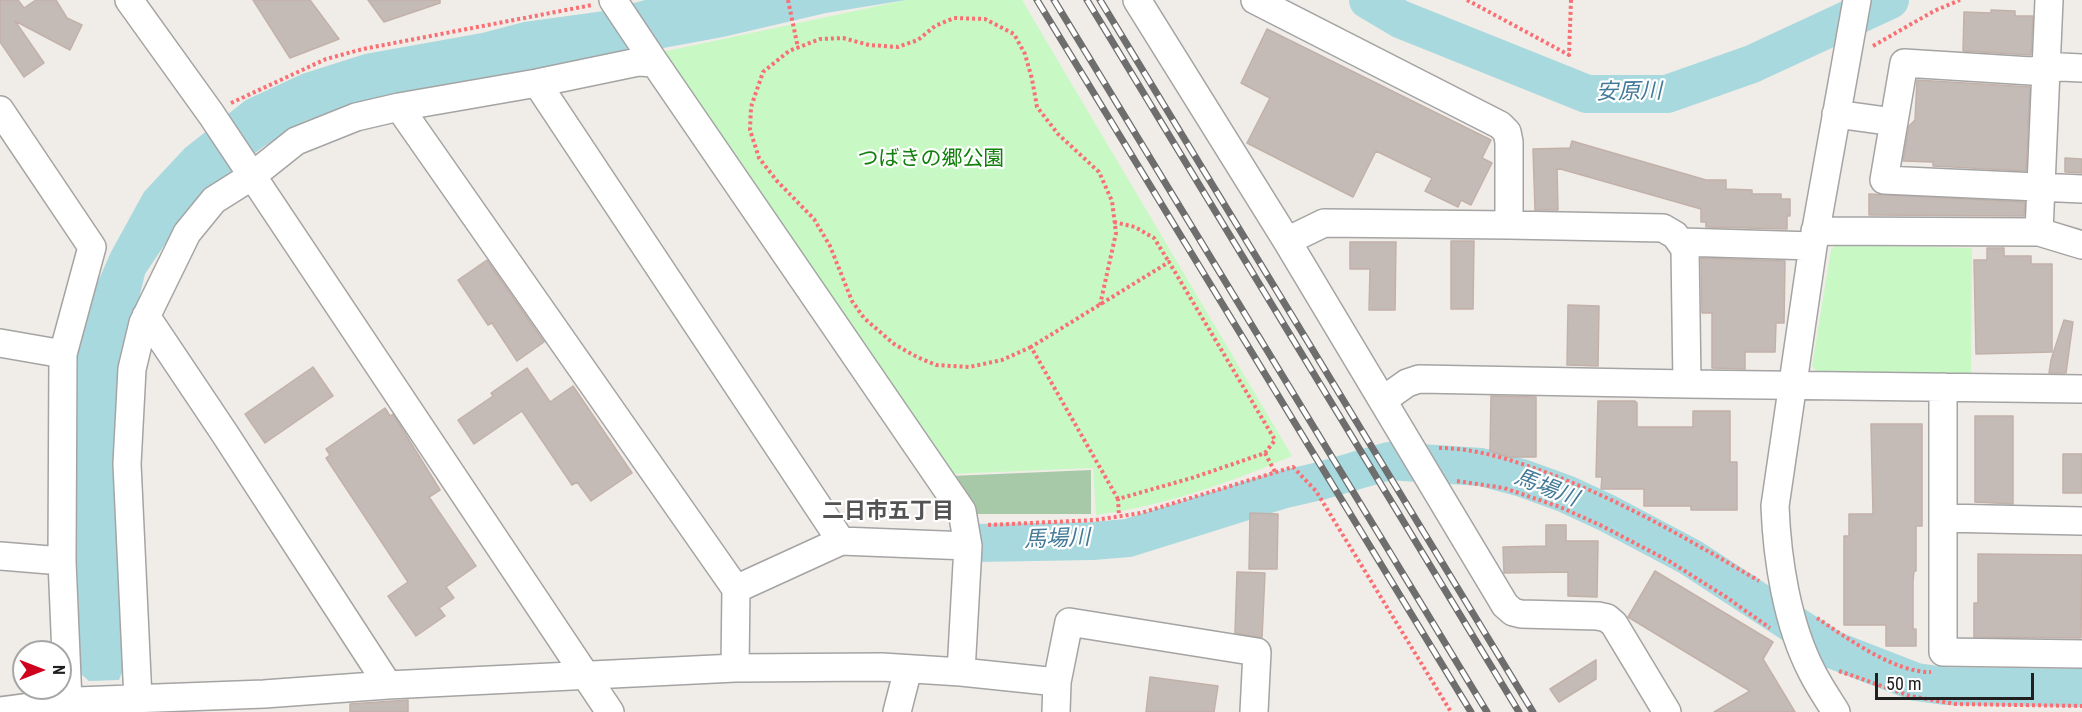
<!DOCTYPE html>
<html>
<head>
<meta charset="utf-8">
<style>
  body { margin:0 }
  #map { position:relative; width:2082px; height:712px; overflow:hidden; background:#f0ece7; font-family:"Roboto Condensed",sans-serif }
  canvas { display:block }
  .north { position:absolute; left:12px; top:640px; width:60px; height:60px; box-sizing:border-box; background:#fff; border:2px solid #a6a6a6; border-radius:50%; rotate:90deg; font-size:16px; font-weight:700; line-height:24px; text-align:center; color:#202020 }
  .north::after { content:''; display:block; margin:auto; width:21px; height:27px; background:#cf011d; clip-path:polygon(50% 0,100% 100%,50% 72%,0 100%) }
  .scale { position:absolute; left:1875px; top:673px; width:159px; height:27px; box-sizing:border-box; border:3px solid #202020; border-top:0; padding-left:8px; font-size:18px; line-height:21px; white-space:nowrap; color:#202020; -webkit-text-stroke:4px #fff; paint-order:stroke }
</style>
</head>
<body>
<div id="map">
<canvas width="2082" height="712"></canvas>
<div class="north">N</div>
<div class="scale">50 m</div>
</div>
<script>
const ctx = document.querySelector('canvas').getContext('2d');
ctx.lineJoin = 'round';
function fillPath(path, color) { ctx.fillStyle = color; ctx.fill(path, 'evenodd'); }
function strokePath(path, color, width, dash) { ctx.strokeStyle = color; ctx.lineWidth = width; ctx.lineCap = dash ? 'butt' : 'round'; ctx.setLineDash(dash || []); ctx.stroke(path); }
function drawText(font, color, halo, rows, align = 'center') {
  ctx.font = font + ' "Roboto Condensed","Noto Sans JP",sans-serif'; ctx.lineWidth = 4.5; ctx.setLineDash([]); ctx.textBaseline = 'middle'; ctx.strokeStyle = halo; ctx.fillStyle = color; for (const [text, x, y, turn = 0] of rows) {
    ctx.save(); ctx.translate(x, y); ctx.rotate((+turn || 0) * Math.PI / 180); ctx.textAlign = isNaN(turn) ? turn : align; if (halo) ctx.strokeText(text, 0, 0); ctx.fillText(text, 0, 0); ctx.restore();
  }
}
const cemetery = new Path2D(`
  M1091 470V514H973L951 476Z`);
const park = new Path2D(`
  M906 0H1022L1292 456C1226 484 1167 505 1096 515L1093 468 950 474 662 52Z
  M1836 245 1972 248 1971 377H1821L1812 366 1831 249Z`);
const water = new Path2D(`
  M645 0H906L826 13 723 37 349 106 305 121 263 147 206 191 177 226 145 274 120 374 115 413 123 670 119 680 89 681 81 674 72 431 75 363 84 313 111 252 144 192 185 148 246 100 302 74 365 54 482 33 524 22 604 11Z`);
const river = new Path2D(`
  M1368 0 1400 19 1587 94H1667L1752 64 1890 0
  M975 543 1092 541 1128 538 1281 490 1320 481 1389 461 1481 467 1522 478 1566 494 1607 513 1690 557 1831 649 1916 682 1945 686 2082 688`);
const building = new Path2D(`
  M0 0H18L24 8 36 0H56L67 18 82 25 70 50 15 21 44 63 24 77 0 42Z
  M253 0H310L339 39 290 58Z
  M368 0H440V3L384 22Z
  M1991 10 2015 11V16H2033L2031 55 1963 51 1964 12 1991 13Z
  M1267 29 1491 140 1482 158 1492 163 1471 205 1461 200 1458 207 1425 191 1432 178 1376 151 1353 197 1247 143 1270 98 1241 83Z
  M1917 80 2030 87 2026 171 1933 166V162L1903 161 1909 126 1915 120Z
  M1572 141 1706 180H1726V189L1752 190V194H1781V199H1790V216H1787V229L1706 227V222H1701V209L1557 168 1558 210H1535L1533 149 1570 148Z
  M2065 158 2082 159V173L2065 172Z
  M1869 194 2025 202 2024 216 1869 215Z
  M1451 241H1474L1473 309H1451Z
  M1350 242H1396L1395 310H1369L1370 269H1350Z
  M1987 248H2004V256H2031V264H2052V352L1976 354 1974 260H1987Z
  M1701 258 1785 261 1784 323H1776L1775 352H1745V369L1712 368V313H1702Z
  M487 260 544 342 517 361 492 323 488 325 458 280Z
  M1568 305 1599 306 1598 366 1567 365Z
  M2064 320 2073 322 2066 373H2049L2051 360Z
  M313 367 333 396 265 443 245 414Z
  M527 368 550 402 573 386 632 473 591 501 577 482 572 485 522 411 474 444 458 420 493 396 491 393Z
  M1491 396 1536 397V457H1508L1490 451Z
  M1598 401H1635L1637 403V427H1693V411H1730V462H1737V510H1691V506H1644V489H1601L1602 477H1596Z
  M385 408 390 416 393 414 440 490 429 497 476 566 446 587 454 598 439 608 445 616 416 636 388 596 408 582 326 458 330 455 326 449Z
  M1975 416H2013V504L1975 502Z
  M1871 424H1922V526H1916V571H1914L1913 581V629H1916V646H1886V625H1844V536H1849V514H1873Z
  M2063 454H2082V493H2063Z
  M1250 513 1278 514 1277 569H1249Z
  M1546 525H1566V541H1598L1597 597 1568 596V572L1504 573 1503 547 1546 546Z
  M1978 554 2082 555 2081 638 1974 637V603H1978Z
  M1655 571 1773 642 1763 659 1795 712H1714L1750 691 1628 617Z
  M1237 572 1265 573 1262 638 1235 633Z
  M1596 660V679L1559 702 1550 689Z
  M1150 677 1218 686 1214 712H1146Z
  M408 700V712H350V704Z`);
const path = new Path2D(`
  M788 0 798 48
  M1467 0 1569 55 1571 0
  M1873 46 1934 11 1960 0
  M231 103 326 59 363 49 592 5
  M1114 222 1135 227 1154 238 1169 262
  M1031 347 1002 360 969 367 936 365 917 357 894 344 864 318 852 301 830 246 814 219 777 181 759 158 750 130 751 107 763 72 789 51 820 39 843 38 869 45 898 47 918 40 935 26 954 18 985 19 1014 34 1025 54 1032 79 1037 107 1058 134 1099 172 1112 201 1116 233 1100 305
  M1439 448C1474 448 1509 459 1542 471 1619 499 1688 539 1759 581
  M1265 453 1275 472
  M1457 481 1504 488 1560 507 1602 526 1669 561 1726 597 1770 628
  M1118 499 1031 347 1169 262 1275 440 1265 453 1195 477 1118 499 1119 516
  M988 525 1095 520 1141 513 1293 467 1316 491 1451 712
  M1817 618C1847 638 1895 673 1931 672
  M1839 671 1910 696 1955 704 2082 706`);
const minor = new Path2D(`
  M129 0 211 114 610 712
  M613 0 655 63
  M1137 0 1287 241 1505 605 1513 612 1521 614 1598 616 1607 618 1614 624 1667 712
  M1255 0 1500 125 1507 132 1509 142V225L1663 228 1675 235 1685 249 1687 384 2082 389
  M2082 68 2061 67 2031 71 1904 63 1884 180 2082 189
  M537 83 841 541
  M399 107 537 83 638 62 655 63 962 511 968 546
  M0 110 92 247 63 354 62 561 68 702
  M1836 114 1894 122
  M1815 231 2039 232 2082 245
  M2039 232 2049 0
  M1287 241 1324 223 1509 225
  M1681 242 1813 246
  M146 316 225 434 388 685
  M0 343 63 354
  M1943 387V652L2082 654
  M1383 400 1407 383 1419 379 1687 384
  M1943 518 2082 521
  M0 556 62 561
  M735 668 736 589
  M1057 682 1069 622 1257 652 1254 712
  M138 699 127 464 132 369 143 323 187 233 214 200 252 176 296 141 356 117 399 107 736 589 841 541 968 546 961 672
  M0 711 77 701 264 694 388 685 735 668 882 667 961 672 1057 682 1056 712
  M897 712 908 669
  M1836 712C1828 699 1819 686 1812 672 1787 624 1777 559 1775 506L1813 246 1857 0`);
const rail = new Path2D(`
  M1037 0 1471 712
  M1054 0 1487 712
  M1087 0 1519 712
  M1100 0 1533 712`);
const parkNames = [
  ["つばきの郷公園",931,160]
];
const waterNames = [
  ["安原川",1629,93,-1],
  ["馬場川",1546,489,21],
  ["馬場川",1057,540,-2]
];
const neighbourhoodNames = [
  ["二日市五丁目",888,512]
];
fillPath(cemetery, '#a8c9a8');
fillPath(park, '#c8f9c5');
fillPath(water, '#a7d9de');
strokePath(river, '#a7d9de', 38);
fillPath(building, '#c5bbb6');
strokePath(building, '#c2b1a9', 1.5);
strokePath(minor, '#a4a4a4', 30);
strokePath(path, '#f96f73', 4, [3, 3]);
strokePath(minor, '#fff', 27);
strokePath(rail, '#6e6e6e', 7);
strokePath(rail, '#fff', 4.5, [14]);
drawText('21px', '#12800c', '#fff', parkNames);
drawText('italic 22px', '#437a98', '#fff', waterNames);
drawText('bold 22px', '#535353', '#fff', neighbourhoodNames);
</script>
</body>
</html>
